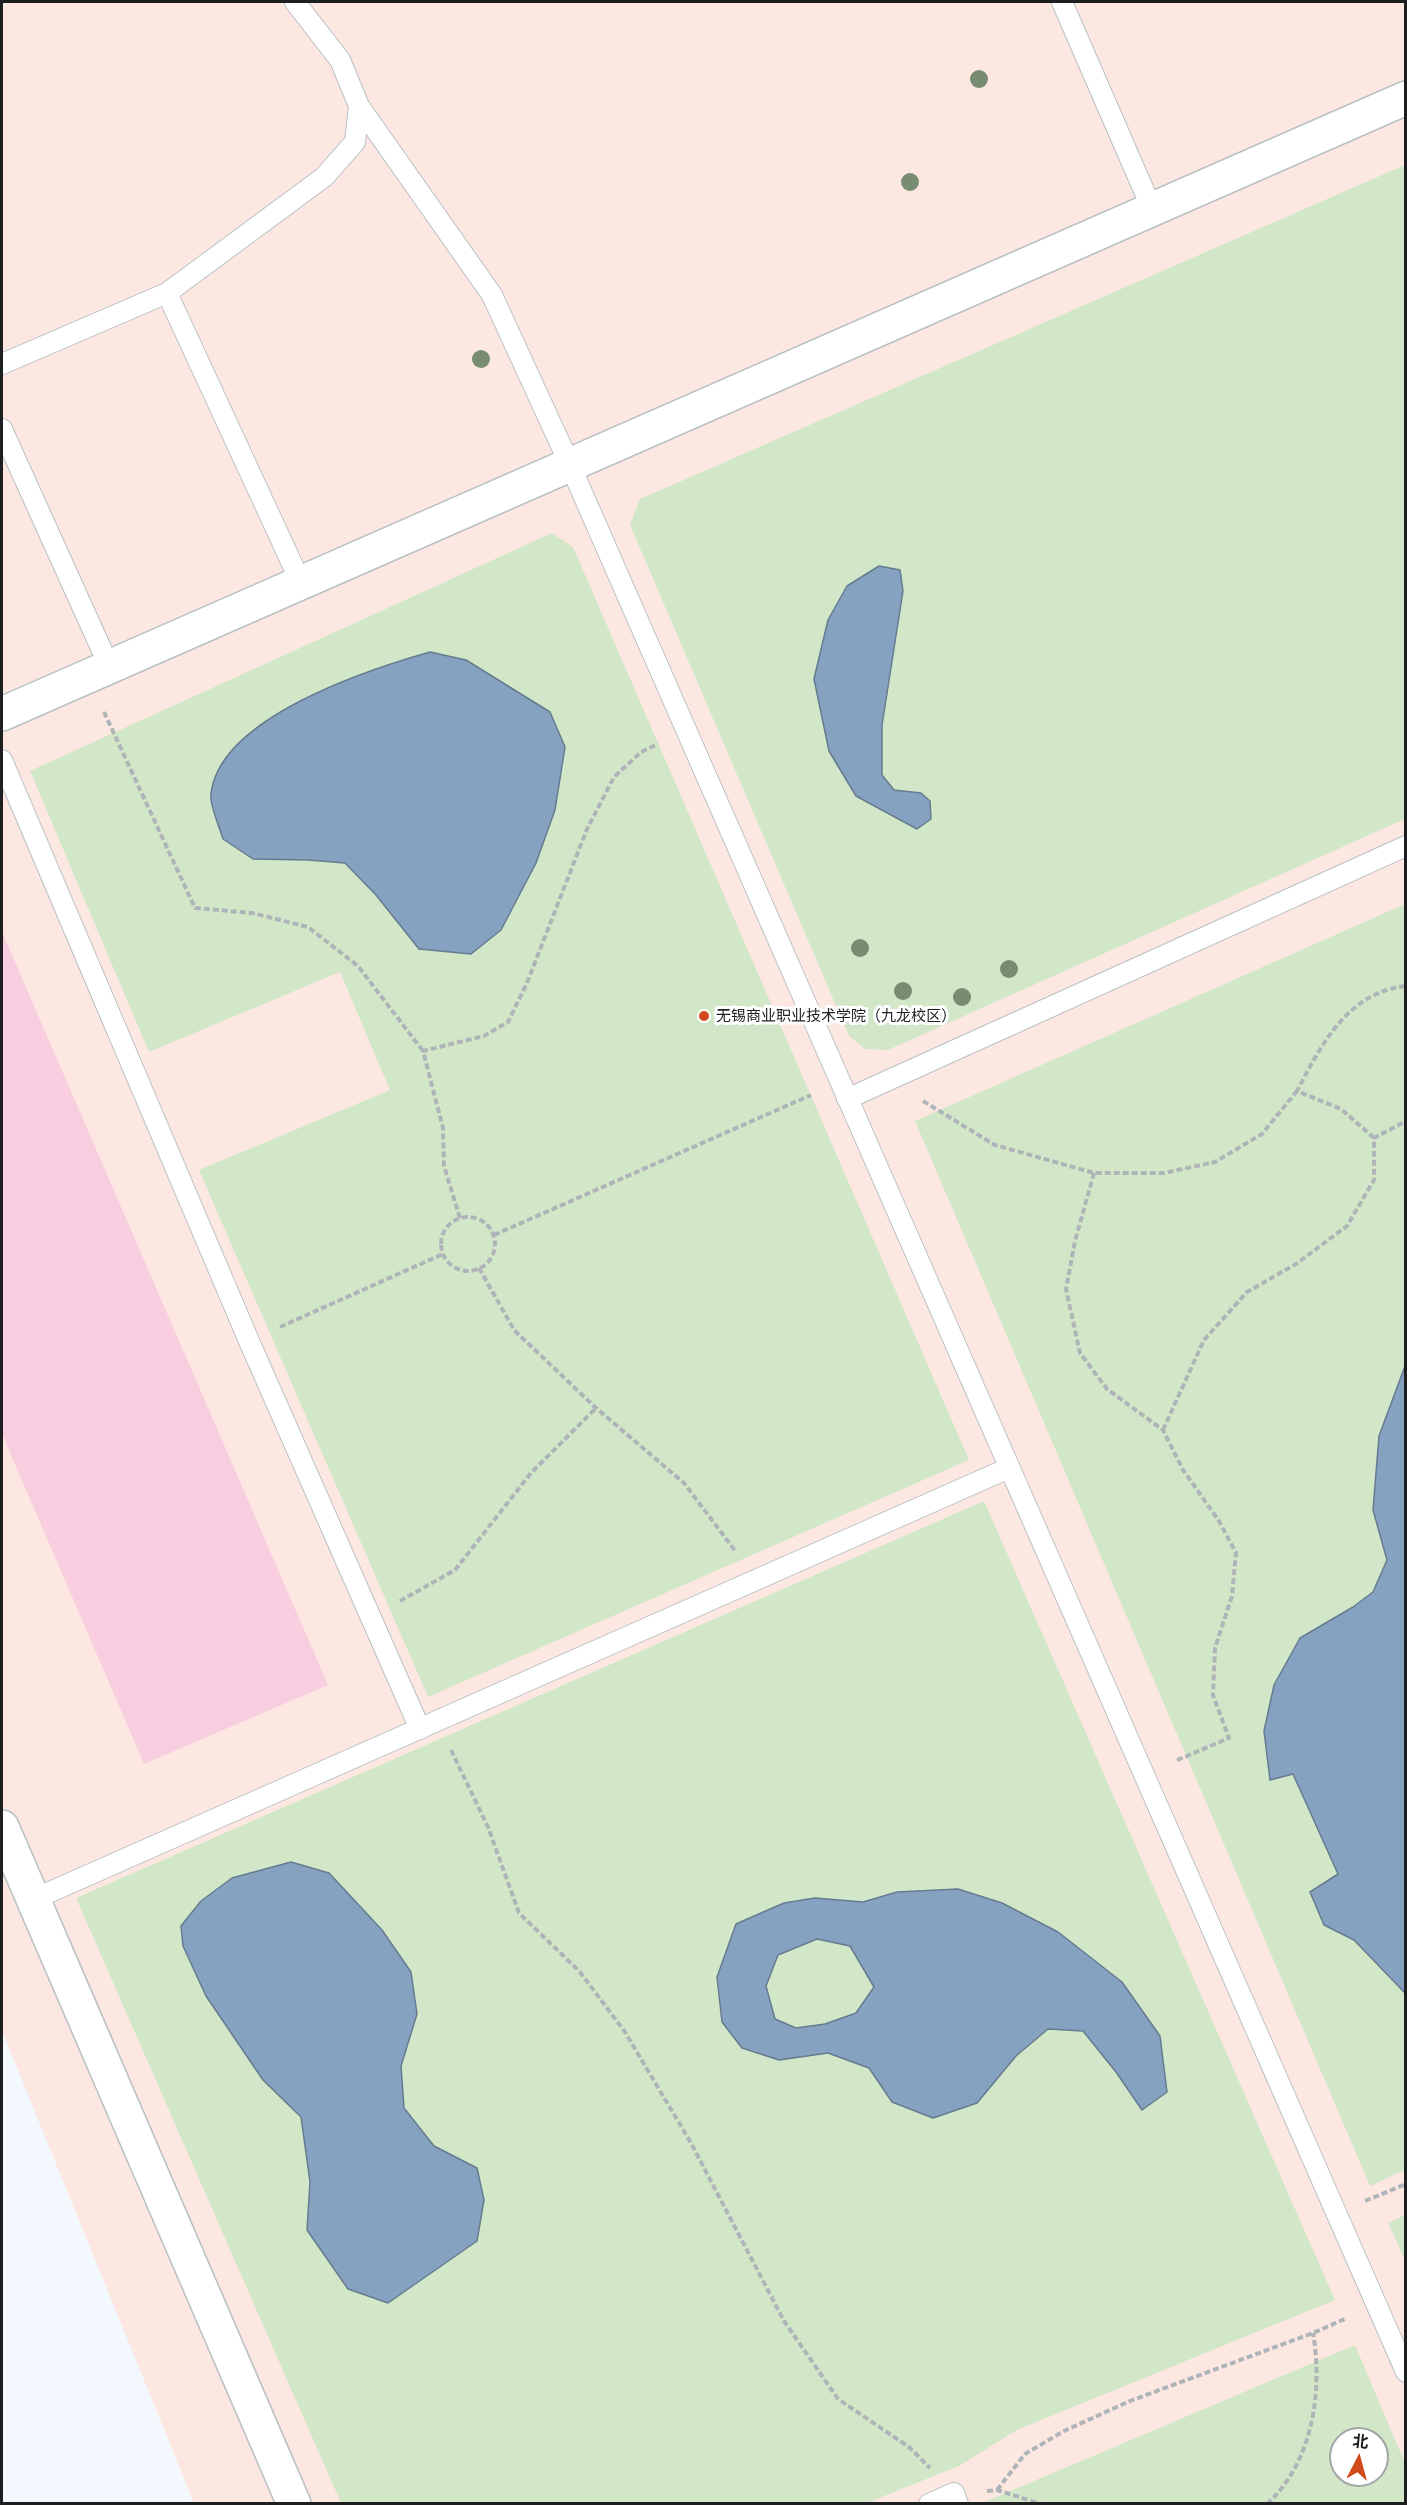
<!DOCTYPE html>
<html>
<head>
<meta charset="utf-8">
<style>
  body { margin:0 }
  #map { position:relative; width:1407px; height:2505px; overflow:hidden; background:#f2f8fe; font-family:Quicksand,"Noto Sans SC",sans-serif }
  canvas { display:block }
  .frame { position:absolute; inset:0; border:3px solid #1c1e20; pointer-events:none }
  .north { position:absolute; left:1329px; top:2427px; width:60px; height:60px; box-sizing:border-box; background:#fff; border:2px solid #a4a5a6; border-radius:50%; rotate:6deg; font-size:16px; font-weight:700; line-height:24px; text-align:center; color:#1c1e20 }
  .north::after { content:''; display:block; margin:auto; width:21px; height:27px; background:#d14a1c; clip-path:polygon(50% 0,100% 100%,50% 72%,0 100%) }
</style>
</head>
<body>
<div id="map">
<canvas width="1407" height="2505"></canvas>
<div class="frame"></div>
<div class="north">北</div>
</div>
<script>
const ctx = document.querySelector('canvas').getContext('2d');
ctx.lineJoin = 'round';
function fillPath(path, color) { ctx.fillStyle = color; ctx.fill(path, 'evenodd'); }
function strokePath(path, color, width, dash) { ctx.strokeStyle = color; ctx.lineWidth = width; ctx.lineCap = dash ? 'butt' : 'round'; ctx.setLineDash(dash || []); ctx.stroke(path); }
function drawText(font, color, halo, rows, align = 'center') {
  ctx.font = font + ' Quicksand,"Noto Sans SC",sans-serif'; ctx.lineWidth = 6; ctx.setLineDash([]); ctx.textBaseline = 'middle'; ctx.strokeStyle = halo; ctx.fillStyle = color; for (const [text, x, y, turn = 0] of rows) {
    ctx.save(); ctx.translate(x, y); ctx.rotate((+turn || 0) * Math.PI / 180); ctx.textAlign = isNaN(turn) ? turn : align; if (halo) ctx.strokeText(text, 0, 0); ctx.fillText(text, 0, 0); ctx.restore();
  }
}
const education = new Path2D(`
  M2 2H1405V2503H194L2 2031ZM1341 2439H1377V2475H1341Z`);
const green = new Path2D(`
  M1405 165V819L888 1050 865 1049 849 1036 630 525 640 499Z
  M552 533 573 547 969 1460 428 1697 199 1170 390 1090 340 972 149 1052 30 771Z
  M1405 904V2170L1370 2186 915 1121Z
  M984 1501 1335 2300 1017 2430 959 2466 867 2503H341L76 1898Z
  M1405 2215V2260L1388 2223Z
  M1355 2345 1405 2463V2503H982ZM1341 2439H1377V2475H1341Z`);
const water = new Path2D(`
  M879 566 900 570 903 591 882 725V775L894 790 921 793 930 801 931 819 917 829 856 796 829 751 814 679 828 620 847 586Z
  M430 652 466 660 550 712 565 747 555 810 536 863 501 930 471 954 419 949 376 895 345 863 308 860 253 859 223 839C220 828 209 804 211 794 219 718 367 670 430 652Z
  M1405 1366V1993L1354 1940 1324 1925 1310 1892 1338 1874 1293 1774 1270 1780 1264 1731 1274 1685 1300 1638 1353 1607 1373 1592 1387 1560 1373 1510 1379 1436Z
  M291 1862 329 1873 382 1930 411 1972 417 2014 401 2066 404 2108 434 2146 477 2168 484 2200 477 2241 388 2303 348 2289 307 2230 310 2182 301 2117 263 2080 206 1996 183 1946 181 1926 201 1901 232 1878Z
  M958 1889 1002 1903 1058 1932 1122 1982 1160 2036 1167 2092 1142 2110 1116 2072 1083 2031 1048 2029 1016 2056 977 2103 933 2118 892 2102 869 2068 828 2053 779 2060 742 2048 722 2022 717 1977 736 1924 784 1903 815 1898 863 1902 897 1892ZM817 1939 850 1946 874 1987 856 2013 825 2024 796 2028 775 2019 766 1986 778 1955Z`);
const building = new Path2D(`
  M2 932 328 1685 144 1764 2 1434Z`);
const path = new Path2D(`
  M104 712 195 908 252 913 308 927 358 966 423 1051
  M923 1101 995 1145 1094 1173H1164L1215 1162 1262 1134 1297 1091
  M1374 1138 1341 1109 1297 1091C1321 1045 1348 992 1406 986
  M1094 1173 1075 1241 1066 1289 1080 1353 1107 1389 1163 1430 1183 1470 1219 1521 1236 1553 1232 1596 1215 1648 1213 1695 1229 1738 1175 1761
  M441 1244a27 27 0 1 1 54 0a27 27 0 1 1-54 0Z
  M460 1218 444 1166 443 1128 423 1051 484 1036 508 1022 527 983 587 829 614 777 641 752 658 744
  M494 1235 811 1095
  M479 1268 514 1330 596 1408 684 1483 736 1552
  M280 1327 443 1254
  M1163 1430 1204 1340 1247 1292 1296 1264 1347 1226 1374 1180V1138L1406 1121
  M400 1601 455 1570 531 1473 596 1408
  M451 1750 488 1827 519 1913 580 1972 625 2032 691 2143 784 2321 838 2399 909 2447 930 2468
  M1365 2201 1406 2184
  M997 2490 1025 2454 1064 2431 1130 2401 1313 2333 1347 2318
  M987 2491 997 2490 1041 2504
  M1267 2504C1313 2462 1323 2391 1313 2333`);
const service = new Path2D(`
  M295 2 340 60 359 106 355 142 324 177 167 293 301 583
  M1062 2 1152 209
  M359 106 492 295 570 465 1406 2372
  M2 364 167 293
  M2 429 109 666
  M2 760 249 1341 420 1729
  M847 1099 1406 846
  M32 1900 1009 1468
  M929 2504 954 2493 958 2504`);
const minor = new Path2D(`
  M2 714 1406 98
  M2 1827 294 2504`);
const trees = [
  [979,79],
  [910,182],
  [481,359],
  [860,948],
  [1009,969],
  [903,991],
  [962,997]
];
const markers = [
  [704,1016,6,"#d14a1c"]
];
const poiNames = [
  ["无锡商业职业技术学院（九龙校区）",716,1016]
];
fillPath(education, '#fce8e1');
fillPath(green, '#d2e7c8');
fillPath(water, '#85a3c0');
strokePath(water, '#667b90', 1.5);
fillPath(building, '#f8cddf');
strokePath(service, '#b9bfc5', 22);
strokePath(minor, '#b9bfc5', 36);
strokePath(path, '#afb4b9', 4, [6, 3]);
strokePath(service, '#fff', 20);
strokePath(minor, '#fff', 33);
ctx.fillStyle = '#788c72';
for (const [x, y] of trees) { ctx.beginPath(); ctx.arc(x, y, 9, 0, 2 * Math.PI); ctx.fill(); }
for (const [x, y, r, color] of markers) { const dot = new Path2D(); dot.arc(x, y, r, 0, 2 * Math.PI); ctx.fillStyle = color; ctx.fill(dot); strokePath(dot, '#fff', 2); }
drawText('15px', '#1c1e20', '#fff', poiNames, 'left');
</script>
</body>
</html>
